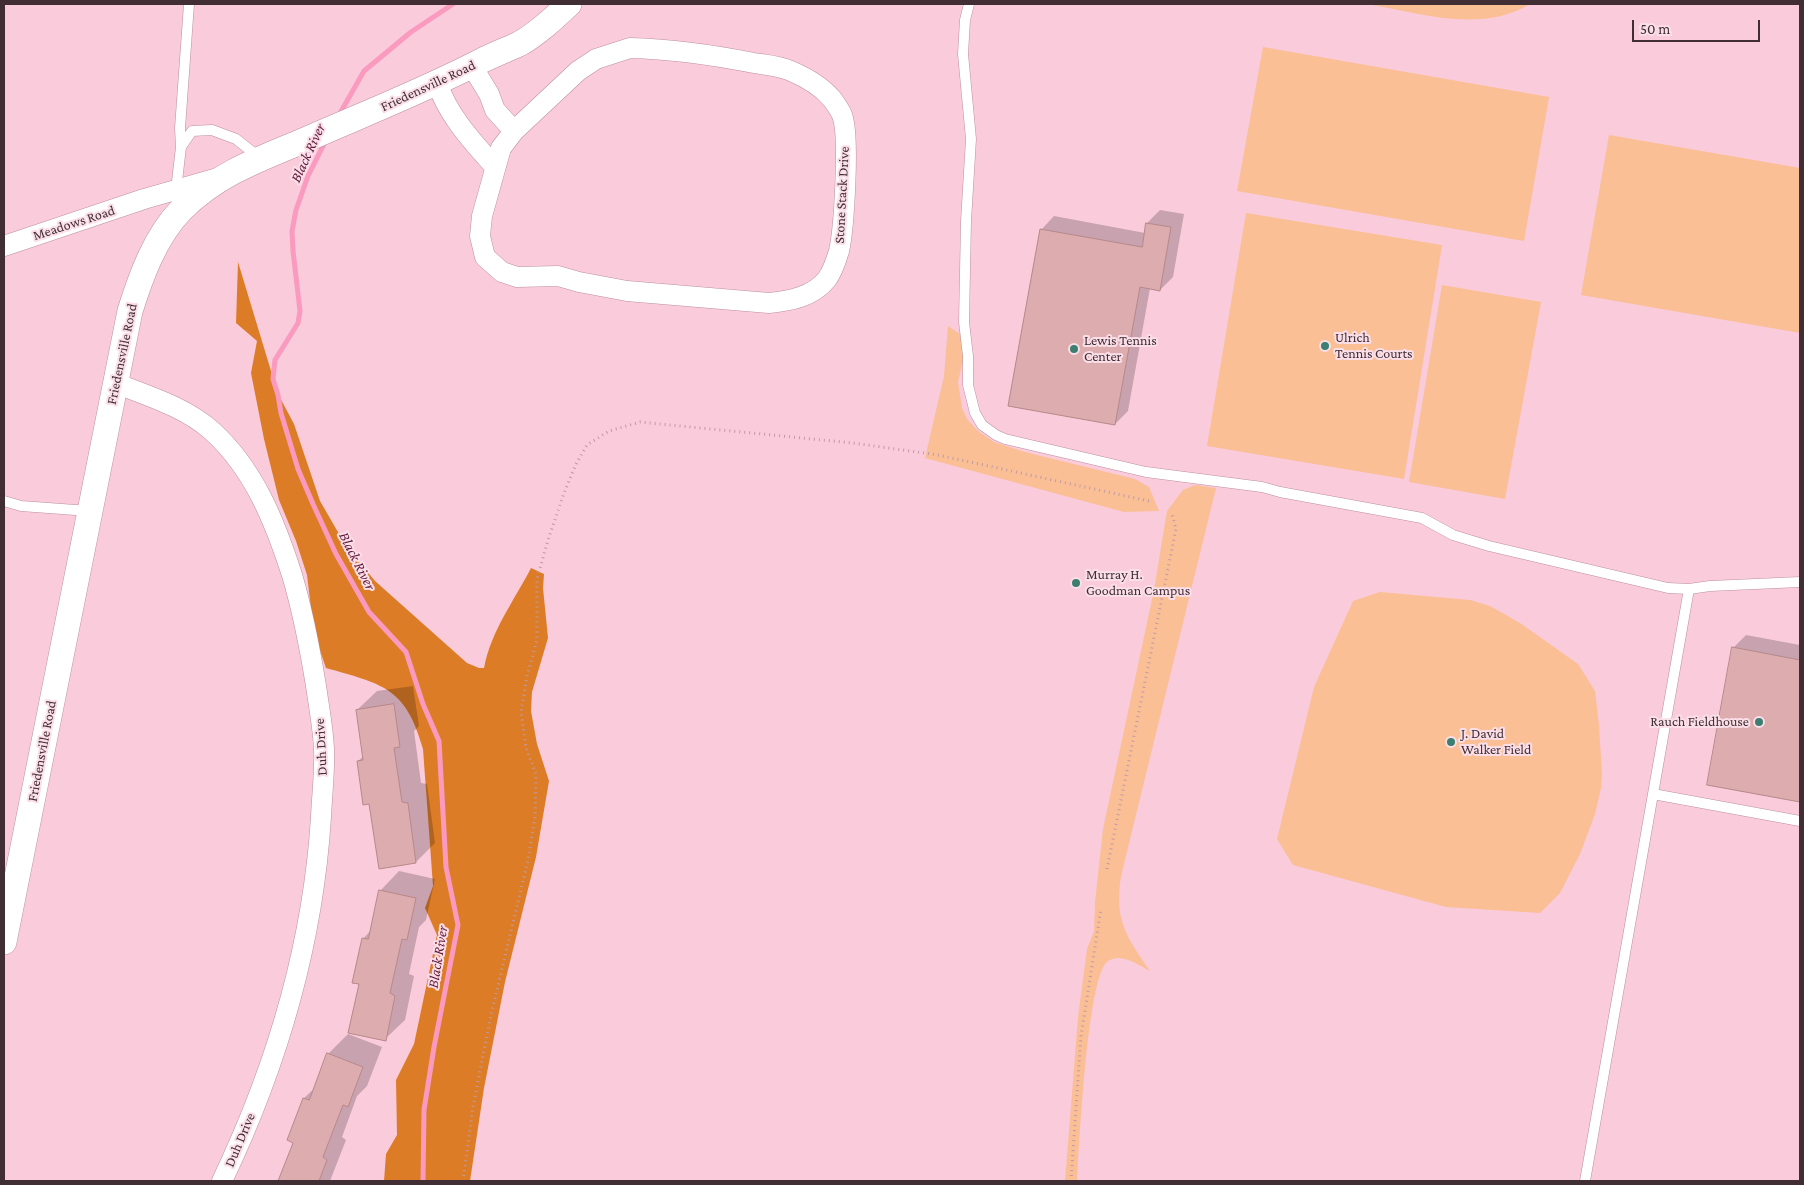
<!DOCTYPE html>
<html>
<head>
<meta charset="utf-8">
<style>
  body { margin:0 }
  #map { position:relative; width:1804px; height:1185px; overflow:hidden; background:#facbdb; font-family:"Crimson Pro",serif }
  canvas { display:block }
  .frame { position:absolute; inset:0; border:5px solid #402e34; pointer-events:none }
  .scale { position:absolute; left:1632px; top:20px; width:128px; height:22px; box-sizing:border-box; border:2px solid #402e34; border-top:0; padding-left:6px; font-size:15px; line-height:18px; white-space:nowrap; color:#402e34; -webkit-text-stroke:4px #fbdfe8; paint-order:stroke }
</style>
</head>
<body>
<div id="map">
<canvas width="1804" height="1185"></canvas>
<div class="frame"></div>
<div class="scale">50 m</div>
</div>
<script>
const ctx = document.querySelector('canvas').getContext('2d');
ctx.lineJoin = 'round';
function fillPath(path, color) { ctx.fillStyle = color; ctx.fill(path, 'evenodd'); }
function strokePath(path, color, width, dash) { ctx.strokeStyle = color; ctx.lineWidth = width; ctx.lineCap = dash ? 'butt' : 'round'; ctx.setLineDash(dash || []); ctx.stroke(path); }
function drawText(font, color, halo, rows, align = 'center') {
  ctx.font = font + ' "Crimson Pro",serif'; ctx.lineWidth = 4; ctx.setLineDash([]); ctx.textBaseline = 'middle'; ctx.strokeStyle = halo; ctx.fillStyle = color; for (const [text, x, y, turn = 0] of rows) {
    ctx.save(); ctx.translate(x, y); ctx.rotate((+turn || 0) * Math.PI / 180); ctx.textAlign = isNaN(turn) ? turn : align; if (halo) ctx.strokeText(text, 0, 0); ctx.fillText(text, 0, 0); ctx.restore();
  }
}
const green = new Path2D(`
  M1367 4H1530C1480 34 1420 13 1367 4Z
  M1263 47 1549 97 1524 241 1237 191Z
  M1609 135 1800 168V333L1581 295Z
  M1246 213 1442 245 1404 479 1207 446Z
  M1442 285 1541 302 1505 499 1409 482Z
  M948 326 963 336V360L958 382 962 408 967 419 978 431 994 442 1025 452 1135 479 1149 487 1159 511 1124 512 925 458 944 376Z
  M1195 485 1216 488 1121 876C1114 920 1126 936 1150 971 1139 965 1121 952 1108 961 1087 974 1079 1150 1077 1181H1065L1078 1017 1087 949 1094 931 1095 902 1103 829 1154 590 1167 511 1183 490Z
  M1380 592 1470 600 1490 606 1520 623 1578 664 1595 691 1599 725 1602 775 1601 788 1595 814 1580 854 1560 893 1540 913 1446 907 1293 865 1277 839 1314 687 1353 601Z`);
const forest = new Path2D(`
  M238 262 278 394 294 424 320 501 346 546 375 581 467 663 479 668H484C491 631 514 601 531 568L544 574 543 588 548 638 532 692 531 711 537 744 549 781 536 857 505 982 484 1088 470 1181H384L386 1154 397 1135 396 1080 414 1044 437 935 425 908 433 886 423 749C406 687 382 684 326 668L314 633 307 575 296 541 279 500 264 439 251 373 257 341 236 323Z`);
const shadow = new Path2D(`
  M1160 210 1184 214 1173 277 1160 290 1150 288 1128 411 1115 424 1041 230 1054 216 1145 233 1147 223Z
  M1746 635 1800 645V800L1709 784 1733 648Z
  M413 686 419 726 414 731 421 783 427 784 435 843 416 862 371 803 358 761 364 756 357 710 377 691Z
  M399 871 435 879 426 920 419 927 409 974 414 976 405 1020 385 1039 360 983 363 939 371 930 380 891Z
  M348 1034 382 1047 367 1086 357 1096 342 1137 346 1140 330 1181H279L294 1142 288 1140 304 1098 316 1087 328 1054Z`);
const stream = new Path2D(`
  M339 115 364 71 411 32 453 4
  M326 140 308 176 296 210 292 231 293 251 300 311 298 323 275 360 273 379 278 395 281 413 298 469 313 504 336 554 369 612 406 652 423 704 439 741 446 867 458 925 434 1047 424 1110 423 1181`);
const building = new Path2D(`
  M1146 223 1171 227 1160 291 1140 287 1115 425 1008 406 1040 229 1142 247Z
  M1732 647 1800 660V802L1707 785Z
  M394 704 400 747 394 748 402 802 408 803 416 863 379 869 369 804 363 805 357 761 363 760 356 710Z
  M379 890 416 898 407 940 402 939 390 993 395 996 386 1041 348 1033 359 984 352 983 362 938 368 939Z
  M327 1053 363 1067 348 1107 343 1105 323 1157 327 1160 319 1181H278L293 1143 287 1140 303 1098 309 1100Z`);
const path = new Path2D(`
  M1107 869 1176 529 1172 514
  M463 1181 473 1107 491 1015 528 860 535 817 536 774 526 748 521 712 527 676 537 640V579L548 540 564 493 576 464 587 445 609 431 640 422 853 443 938 455 1149 501
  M1071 1181 1081 1036 1101 909`);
const service = new Path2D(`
  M969 4 965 20 963 54 971 139 966 221 964 322 968 356V385L975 413 982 425 996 435 1005 439 1146 472 1262 487 1280 492 1422 518 1453 535 1489 546 1668 588 1689 589 1710 586 1800 582
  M181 147 180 128 189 4
  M176 190 181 147 192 131 212 130 236 139 260 158
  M4 501 21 506 89 511
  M1653 794 1800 821
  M1585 1181 1689 589`);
const minor = new Path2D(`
  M630 48C671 49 713 55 754 63 766 65 780 66 791 71 805 77 822 87 832 99 835 103 840 110 842 115 850 135 844 229 839 251 836 261 833 271 827 279 813 297 789 301 769 303L627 291 579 282 558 276 517 277 502 272 485 257 480 236 482 216 501 148 514 131 578 71 596 59Z
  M472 66 489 94 495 110 514 131
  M437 83C449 117 472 141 495 167
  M4 246 144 199 214 179
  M115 383C148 396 185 407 212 431 254 469 275 522 292 575 303 612 310 649 316 686 319 707 323 728 324 749 325 771 322 794 321 817 313 944 277 1066 222 1181`);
const tertiary = new Path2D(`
  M4 942 130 311C141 276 155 237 181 210 215 176 254 161 298 143 359 116 421 92 481 61 493 55 506 50 519 44 537 34 554 18 569 4`);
const markers = [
  [1325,346,5,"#3c7e6f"],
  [1074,349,5,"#3c7e6f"],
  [1076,583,5,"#3c7e6f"],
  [1759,722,5,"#3c7e6f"],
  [1451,742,5,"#3c7e6f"]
];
const streetNames = [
  ["Friedensville Road",428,86,-25],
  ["Stone Stack Drive",842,195,-87],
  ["Meadows Road",74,223,-18],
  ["Friedensville Road",122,354,-78],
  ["Duh Drive",321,747,-93],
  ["Friedensville Road",42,751,-79],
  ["Duh Drive",240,1140,-67]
];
const poiNames = [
  ["Ulrich",1335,338],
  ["Tennis Courts",1335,354],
  ["Lewis Tennis",1084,341],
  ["Center",1084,357],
  ["Murray H.",1086,575],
  ["Goodman Campus",1086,591],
  ["Rauch Fieldhouse",1749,722,"right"],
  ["J. David",1461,734],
  ["Walker Field",1461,750]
];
const waterNames = [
  ["Black River",308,153,-65],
  ["Black River",357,561,63],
  ["Black River",438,957,-81]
];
fillPath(green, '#fabf95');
fillPath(forest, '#dd7c27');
fillPath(shadow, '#0003');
strokePath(stream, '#fa9abe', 5);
fillPath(building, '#dcacae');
strokePath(building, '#b68889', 1);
strokePath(service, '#bc909f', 11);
strokePath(minor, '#bc909f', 21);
strokePath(tertiary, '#bc909f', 26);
strokePath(path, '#c09aa7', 3, [1, 4]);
strokePath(service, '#fff', 10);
strokePath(minor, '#fff', 20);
strokePath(tertiary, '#fff', 25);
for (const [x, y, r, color] of markers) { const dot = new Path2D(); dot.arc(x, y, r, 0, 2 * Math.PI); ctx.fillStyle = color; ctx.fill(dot); strokePath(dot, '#fbdfe8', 2); }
drawText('14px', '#402e34', '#fbdfe8', streetNames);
drawText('14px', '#402e34', '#fbdfe8', poiNames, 'left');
drawText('italic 15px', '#61193a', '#fbdfe8', waterNames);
</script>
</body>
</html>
